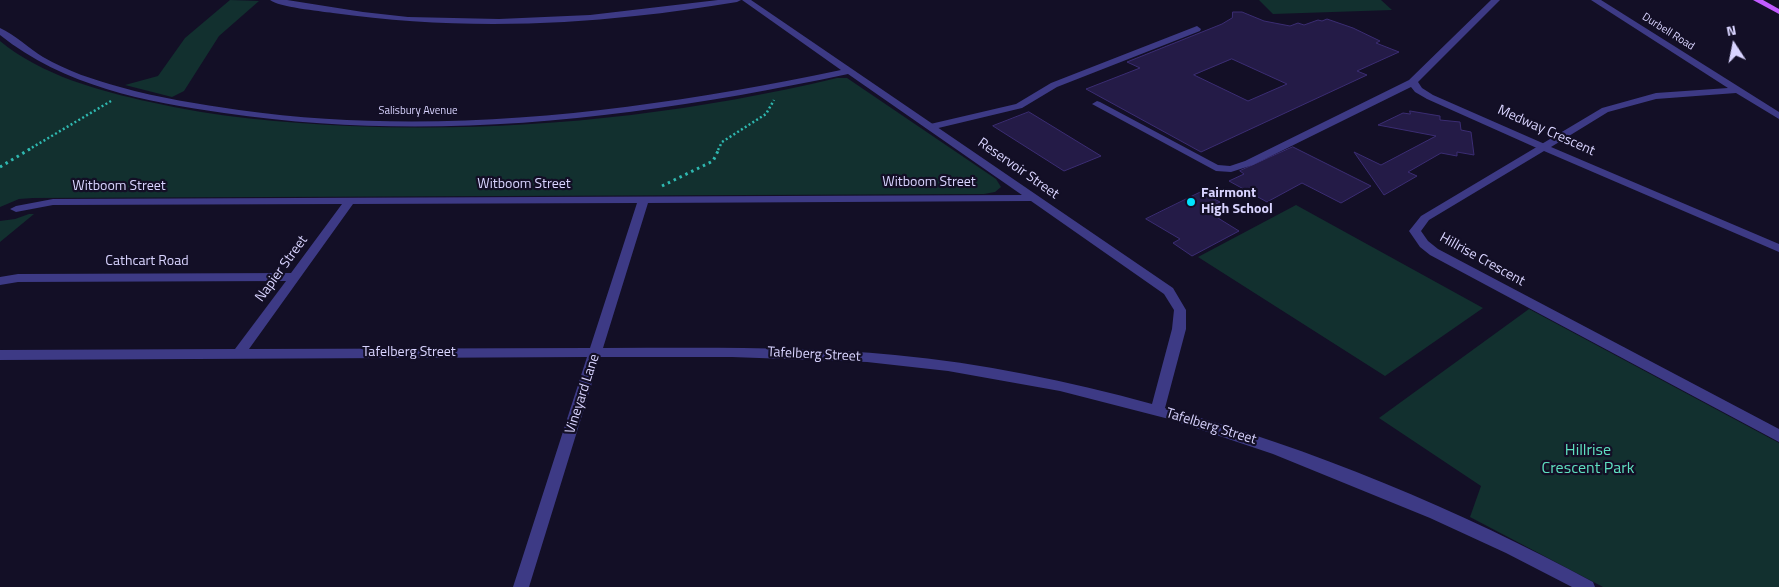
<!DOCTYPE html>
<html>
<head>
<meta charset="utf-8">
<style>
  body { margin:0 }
  #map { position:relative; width:1779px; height:587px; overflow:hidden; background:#130f26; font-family:"Titillium Web",sans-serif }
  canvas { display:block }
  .north { position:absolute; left:1709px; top:20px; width:50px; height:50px; -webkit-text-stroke:4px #130f26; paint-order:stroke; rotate:349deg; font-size:14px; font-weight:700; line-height:20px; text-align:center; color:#d9d4ff }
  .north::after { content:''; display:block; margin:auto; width:18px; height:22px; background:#d9d4ff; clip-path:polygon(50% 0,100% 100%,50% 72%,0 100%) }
</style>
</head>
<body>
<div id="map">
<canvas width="1779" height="587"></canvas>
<div class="north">N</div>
</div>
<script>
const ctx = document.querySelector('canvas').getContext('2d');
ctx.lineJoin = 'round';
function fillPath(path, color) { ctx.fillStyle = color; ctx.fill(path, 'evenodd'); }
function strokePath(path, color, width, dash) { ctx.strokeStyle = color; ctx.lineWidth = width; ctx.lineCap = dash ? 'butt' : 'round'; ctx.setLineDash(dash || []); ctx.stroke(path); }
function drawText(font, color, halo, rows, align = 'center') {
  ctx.font = font + ' "Titillium Web",sans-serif'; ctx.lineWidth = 4.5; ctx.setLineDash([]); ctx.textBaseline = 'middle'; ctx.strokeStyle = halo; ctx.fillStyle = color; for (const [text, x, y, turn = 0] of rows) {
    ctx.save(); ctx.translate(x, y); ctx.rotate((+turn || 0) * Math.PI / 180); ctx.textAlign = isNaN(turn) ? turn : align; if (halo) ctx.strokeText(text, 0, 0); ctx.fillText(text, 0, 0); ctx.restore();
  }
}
const green = new Path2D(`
  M230 0 259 1 219 36 184 91 172 97 125 85 158 76 185 38Z
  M1259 0H1381L1392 10 1273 14Z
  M0 41C41 75 99 91 150 102 216 117 283 123 350 126 514 133 678 116 837 78H847L996 179 1001 187 995 192 984 194 33 198 19 199 0 207Z
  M1296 205 1483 308 1385 376 1198 257Z
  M29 214H34L0 242V221L15 219Z
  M1529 309 1779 443V587H1603L1470 517 1481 486 1379 418Z`);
const building = new Path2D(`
  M1233 12H1242L1264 21 1290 26 1298 23 1304 25 1318 20 1322 21 1327 19 1353 28 1380 41 1376 43 1399 52 1357 71 1367 75 1201 152 1086 89 1140 68 1127 62 1222 24 1232 18ZM1232 59 1287 84 1248 101 1194 75Z
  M1410 111 1440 116V120L1460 122 1461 130 1471 132 1474 155 1457 152V156L1441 153 1408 172 1417 176 1384 195 1354 152 1381 165 1436 136 1378 125 1403 113 1410 114Z
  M1029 112 1101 156 1064 171 993 126Z
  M1293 147 1371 186 1341 203 1302 183 1267 202 1229 181 1244 174 1240 171Z
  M1201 192 1220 202 1205 210 1239 231 1192 256 1173 243 1180 239 1146 219Z`);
const pathFar1 = new Path2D(`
  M28 150 111 101
  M718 150 722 142 766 114 774 100`);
const path = new Path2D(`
  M0 167 30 149
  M662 186 713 161 719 149`);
const service = new Path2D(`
  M1491 0H1500L1418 82 1422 88 1433 95 1547 145V149H1539L1427 99 1415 92 1411 87 1253 165 1231 172 1216 171 1092 104 1097 101 1100 102 1218 165 1230 166 1245 161 1409 80Z
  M1197 26 1201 29 1200 31 1057 87 1022 108 930 130 925 127 926 125 1016 104 1051 83Z`);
const minor = new Path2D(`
  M270 0H287L363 12 408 17 499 19 590 15 718 0H741L737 2C703 7 669 13 635 16 535 27 433 27 333 13 319 11 279 7 270 0Z
  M742 0H751L1173 288 1186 310V329L1165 408C1309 447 1462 511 1593 582L1595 587H1572L1506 553 1430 518 1273 454 1169 419 1060 391 948 371 867 362 732 357H600L529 587H513L587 357 0 360V350L235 349 286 281 18 282 0 285V277L18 274 291 273 342 204 53 205 16 212 10 209 16 206 53 199 1022 195 848 74C639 118 436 144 224 113 145 102 64 86 0 35V28C14 34 30 49 43 57 67 71 94 80 120 87 159 98 199 104 239 110 441 138 643 111 841 70ZM1031 201 1164 294 1174 310 1172 329 1152 404C1068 381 982 363 895 355 798 346 700 348 603 348L648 203ZM637 203 590 348 249 349 353 204Z
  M1591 0H1601L1779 112V119L1736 93 1656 99 1608 112 1551 147 1779 244V252L1544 151 1429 220 1421 231 1428 241 1438 249 1779 429V442L1430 255 1420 247 1409 231 1421 216 1602 108 1656 93 1728 88Z`);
const primary = new Path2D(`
  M1753 0H1763L1779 9V14Z`);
const markers = [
  [1191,202,5,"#00e5ff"]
];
const farStreetnames = [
  ["Durbell Road",1668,32,32],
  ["Salisbury Avenue",418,111]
];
const streetNames = [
  ["Medway Crescent",1546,131,24],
  ["Reservoir Street",1018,169,35],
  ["Witboom Street",929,183],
  ["Witboom Street",524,185],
  ["Witboom Street",119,187],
  ["Hillrise Crescent",1482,260,29],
  ["Cathcart Road",147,262],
  ["Napier Street",282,269,-54],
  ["Tafelberg Street",409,353],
  ["Tafelberg Street",814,355,3],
  ["Vineyard Lane",583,394,-72],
  ["Tafelberg Street",1211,427,17]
];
const poiNames = [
  ["Fairmont",1201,194],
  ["High School",1201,210]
];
const nearParknames = [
  ["Hillrise",1588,451],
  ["Crescent Park",1588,469]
];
fillPath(green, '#12302f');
fillPath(building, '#241b47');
strokePath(building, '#3b2d73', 1);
strokePath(pathFar1, '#2fb8b0', 2.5, [2, 2.5]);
strokePath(path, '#2fb8b0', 3, [2.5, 4]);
fillPath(service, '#3d3a85');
fillPath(minor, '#3d3a85');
fillPath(primary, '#c25bff');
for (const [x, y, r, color] of markers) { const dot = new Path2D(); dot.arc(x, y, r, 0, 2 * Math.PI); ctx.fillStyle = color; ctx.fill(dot); strokePath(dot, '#130f26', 2); }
drawText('11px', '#d9d4ff', '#130f26', farStreetnames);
drawText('14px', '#d9d4ff', '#130f26', streetNames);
drawText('bold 14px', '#d9d4ff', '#130f26', poiNames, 'left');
drawText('16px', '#5fe0c0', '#130f26', nearParknames);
</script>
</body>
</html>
